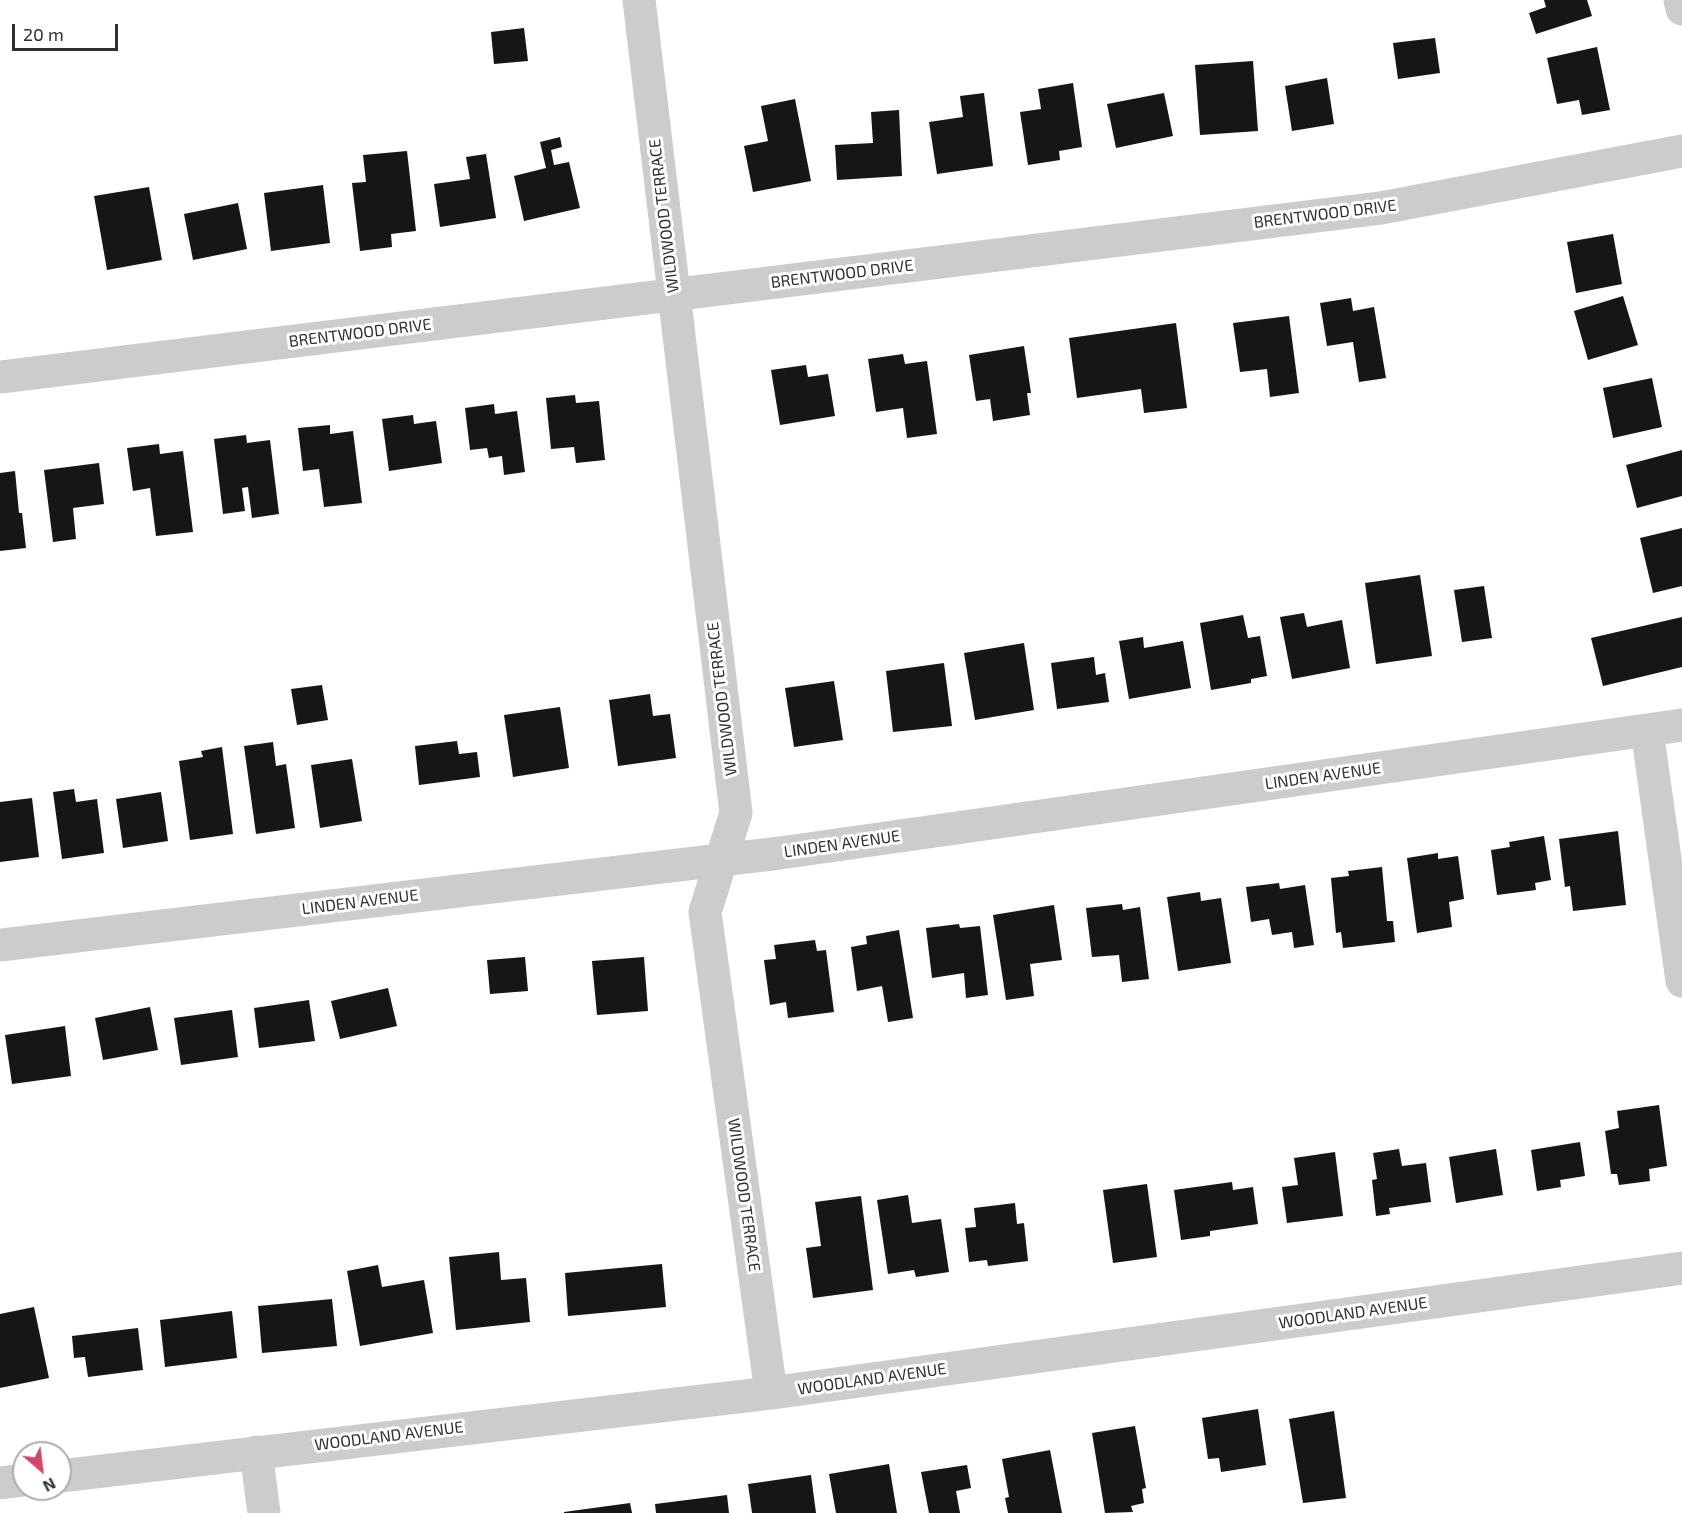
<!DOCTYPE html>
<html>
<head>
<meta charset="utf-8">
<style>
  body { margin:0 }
  #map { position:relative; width:1682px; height:1513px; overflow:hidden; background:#fff; font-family:"Exo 2",sans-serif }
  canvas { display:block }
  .north { position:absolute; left:12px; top:1441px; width:60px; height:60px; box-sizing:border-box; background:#fff; border:2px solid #acacac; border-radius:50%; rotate:152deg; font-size:16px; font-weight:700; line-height:24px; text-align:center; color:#2f2f2f }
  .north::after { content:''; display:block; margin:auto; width:21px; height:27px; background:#d04768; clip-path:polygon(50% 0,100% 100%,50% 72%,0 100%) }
  .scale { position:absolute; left:12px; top:24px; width:106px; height:27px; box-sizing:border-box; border:3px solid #2f2f2f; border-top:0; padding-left:8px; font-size:18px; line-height:21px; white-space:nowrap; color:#2f2f2f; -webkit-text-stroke:4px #fff; paint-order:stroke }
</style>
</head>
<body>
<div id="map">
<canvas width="1682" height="1513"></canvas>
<div class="north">N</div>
<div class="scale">20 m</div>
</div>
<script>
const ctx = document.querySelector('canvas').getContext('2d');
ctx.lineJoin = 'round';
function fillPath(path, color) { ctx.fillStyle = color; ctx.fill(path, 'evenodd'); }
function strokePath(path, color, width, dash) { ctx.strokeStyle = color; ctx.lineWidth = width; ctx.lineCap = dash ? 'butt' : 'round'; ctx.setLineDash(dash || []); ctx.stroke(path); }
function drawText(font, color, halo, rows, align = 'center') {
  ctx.font = font + ' "Exo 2",sans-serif'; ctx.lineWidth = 6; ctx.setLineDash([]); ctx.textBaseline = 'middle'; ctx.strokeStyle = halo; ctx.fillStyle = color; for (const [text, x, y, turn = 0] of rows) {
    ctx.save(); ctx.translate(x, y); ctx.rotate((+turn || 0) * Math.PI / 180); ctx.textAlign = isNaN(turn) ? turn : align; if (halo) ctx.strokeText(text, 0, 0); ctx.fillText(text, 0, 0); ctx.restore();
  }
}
const building = new Path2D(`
  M1544 0H1587L1592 16 1536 34 1529 13 1546 7Z
  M524 28 528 61 494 64 491 32Z
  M1435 38 1440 73 1398 79 1393 43Z
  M1597 47 1610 110 1582 115 1579 100 1557 104 1547 58Z
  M1253 61 1258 131 1200 135 1195 65Z
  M1327 78 1334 124 1292 131 1285 86Z
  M1073 83 1082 147 1059 151 1060 160 1028 165 1020 112 1041 109 1038 89Z
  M984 93 993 166 937 174 929 122 963 117 960 96Z
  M1164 93 1173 136 1116 148 1107 104Z
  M795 99 811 181 753 192 744 146 768 141 761 106Z
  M899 110 902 176 837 180 835 145 873 143 871 112Z
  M560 137 562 147 551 150 554 165 569 162 580 208 524 221 514 176 546 168 540 142Z
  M407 151 416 231 391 234 392 247 360 251 352 183 366 182 363 155Z
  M486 154 496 218 440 227 434 184 470 179 466 157Z
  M323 185 330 243 271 251 264 193Z
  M149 187 162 260 107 270 94 196Z
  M238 203 247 249 193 260 184 214Z
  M1613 234 1622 284 1576 293 1567 242Z
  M1623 296 1638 345 1588 360 1574 311Z
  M1351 298 1353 311 1374 307 1386 378 1359 382 1353 342 1327 346 1320 303Z
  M1289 316 1299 393 1270 397 1267 369 1240 372 1233 323Z
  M1176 323 1187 408 1144 413 1141 389 1077 398 1069 338Z
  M1024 346 1031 393H1027L1030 415 993 421 990 399 976 401 969 355Z
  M903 354 905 364 927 361 937 434 907 438 903 408 876 412 868 359Z
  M806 365 808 377 828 374 835 416 780 425 771 370Z
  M1652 378 1662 427 1613 438 1603 388Z
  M575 395 576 403 599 401 605 460 576 463 574 447 551 449 546 398Z
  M494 404 495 414 517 411 525 472 504 475 502 456 489 458 487 448 470 450 465 408Z
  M413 415 414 424 436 421 442 463 389 471 382 419Z
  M330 425V434L353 431 362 503 324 507 319 469 303 471 298 428Z
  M246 435 247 443 270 440 279 514 252 518 248 487 242 488 245 511 223 514 214 439Z
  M159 444 160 454 183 451 193 532 156 536 150 488 133 491 127 448Z
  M1682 450V496L1637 508 1626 465Z
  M99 463 104 504 73 508 76 539 53 542 44 470Z
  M15 471 19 513H22L26 548 0 551V473Z
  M1682 528V586L1653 593 1640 538Z
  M1420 575 1432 656 1376 664 1365 583Z
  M1484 586 1492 638 1462 642 1454 590Z
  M1304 613 1307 627 1342 620 1350 668 1292 679 1280 617Z
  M1243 615 1248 638 1260 636 1267 676 1251 679V683L1211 690 1200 623Z
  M1682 617V667L1603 686 1591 638Z
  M1143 637 1144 648 1183 641 1191 688 1129 699 1119 641Z
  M1024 643 1034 710 975 720 964 653Z
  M1094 657 1096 675 1105 673 1109 702 1057 709 1051 663Z
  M944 663 952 726 893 732 886 671Z
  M834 681 843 740 794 747 785 688Z
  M322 685 328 720 297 725 291 689Z
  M650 694 653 716 670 714 676 758 618 766 609 700Z
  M560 707 569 768 513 777 504 715Z
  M457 741 459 754 477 752 480 777 419 785 415 746Z
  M273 742 276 766 286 764 295 828 256 834 244 746Z
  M222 747 233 834 190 840 179 761 203 757 201 751Z
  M352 759 362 821 320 828 311 765Z
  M74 789 76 802 97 799 104 853 62 859 53 792Z
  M161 792 168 841 123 848 116 799Z
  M32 798 39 857 0 862V802Z
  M1618 831 1626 905 1573 911 1570 886 1565 887 1559 839Z
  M1544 836 1551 880 1535 883 1536 890 1497 895 1491 850 1510 847 1509 842Z
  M1438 853V859L1458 856 1464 899 1449 902 1452 927 1417 933 1407 858Z
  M1382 867 1387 921H1393L1395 942 1343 948 1341 932 1336 933 1331 878 1349 876 1348 871Z
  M1279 883 1280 889 1305 885 1314 945 1294 948 1292 932 1272 935 1269 919 1251 922 1246 887Z
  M1200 892 1201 901 1221 898 1231 963 1178 971 1167 897Z
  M1122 904 1123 910 1140 907 1149 979 1122 982 1119 955 1092 957 1086 908Z
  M1054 905 1062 960 1030 964 1034 996 1006 1000 993 915Z
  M959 924 960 928 980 926 988 995 966 998 964 973 932 978 926 928Z
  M899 930 913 1018 888 1022 882 986 857 991 851 947 867 944 866 936Z
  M815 940 817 951 826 950 834 1012 788 1018 786 1002 770 1005 764 960 776 959 774 945Z
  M525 957 528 991 490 994 487 960Z
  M644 957 648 1011 597 1015 592 961Z
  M388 988 397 1026 340 1039 331 1001Z
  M309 1000 315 1041 259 1048 254 1008Z
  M150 1007 158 1050 103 1060 95 1018Z
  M232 1010 238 1057 181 1065 174 1018Z
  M65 1026 71 1076 12 1084 5 1035Z
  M1659 1105 1667 1166 1649 1169 1650 1181 1619 1185 1617 1174H1611L1605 1131 1619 1128 1617 1111Z
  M1580 1142 1585 1176 1560 1180 1561 1187 1537 1191 1531 1150Z
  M1399 1149 1402 1166 1426 1163 1431 1202 1389 1208 1390 1214 1376 1216 1372 1180 1377 1179 1373 1153Z
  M1496 1149 1503 1195 1456 1203 1449 1157Z
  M1335 1152 1343 1216 1287 1223 1282 1187 1298 1185 1294 1158Z
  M1232 1182 1233 1190 1253 1187 1258 1224 1210 1231V1236L1181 1240 1174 1190Z
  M1147 1184 1157 1257 1113 1263 1103 1190Z
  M908 1195 912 1223 941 1219 949 1272 916 1277 914 1270 888 1274 877 1200Z
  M861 1196 873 1290 813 1298 806 1248 821 1246 815 1202Z
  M1015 1203 1017 1224 1024 1223 1028 1261 988 1266 987 1260 969 1262 965 1228 976 1227 974 1208Z
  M499 1252 501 1280 526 1278 530 1322 456 1330 449 1257Z
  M662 1264 666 1307 568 1316 565 1273Z
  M378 1265 382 1287 424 1280 433 1333 360 1346 347 1271Z
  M332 1299 337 1346 262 1353 258 1306Z
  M34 1307 49 1378 0 1388V1314Z
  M232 1311 237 1358 165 1367 160 1320Z
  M138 1328 143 1370 88 1377 85 1357 74 1358 72 1336Z
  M1258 1409 1266 1465 1221 1472 1219 1458 1208 1459 1202 1418Z
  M1334 1411 1346 1498 1303 1503 1289 1419Z
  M1135 1426 1146 1488 1142 1489 1144 1503 1131 1506 1133 1512 1105 1513 1092 1433Z
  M1050 1450 1062 1513H1008L1005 1498 1009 1497 1002 1459Z
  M889 1464 897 1513H836L829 1474Z
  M967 1465 971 1488 956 1491 960 1513H929L921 1472Z
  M811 1475 816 1513H752L748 1484Z
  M727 1495 729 1513H656L655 1504Z
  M630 1503 632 1513H564V1512Z`);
const minor = new Path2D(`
  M639 0 736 813 705 912 771 1393
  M1680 0 1682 9
  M0 377 1381 208 1682 151
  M1647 730 1682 981
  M0 945 780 853 1682 725
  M256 1452 264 1513
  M60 1476 771 1393 1682 1268
  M0 1483 24 1480`);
const streetNames = [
  ["BRENTWOOD DRIVE",1325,214,-7],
  ["WILDWOOD TERRACE",664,216,-97],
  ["BRENTWOOD DRIVE",842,274,-7],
  ["BRENTWOOD DRIVE",360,333,-7],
  ["WILDWOOD TERRACE",722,699,-97],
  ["LINDEN AVENUE",1323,776,-8],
  ["LINDEN AVENUE",842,844,-8],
  ["LINDEN AVENUE",360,902,-7],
  ["WILDWOOD TERRACE",744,1195,82],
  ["WOODLAND AVENUE",1353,1313,-8],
  ["WOODLAND AVENUE",872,1379,-8],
  ["WOODLAND AVENUE",389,1436,-7]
];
fillPath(building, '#161616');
strokePath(minor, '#ccc', 33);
drawText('16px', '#2f2f2f', '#fff', streetNames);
</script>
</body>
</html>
